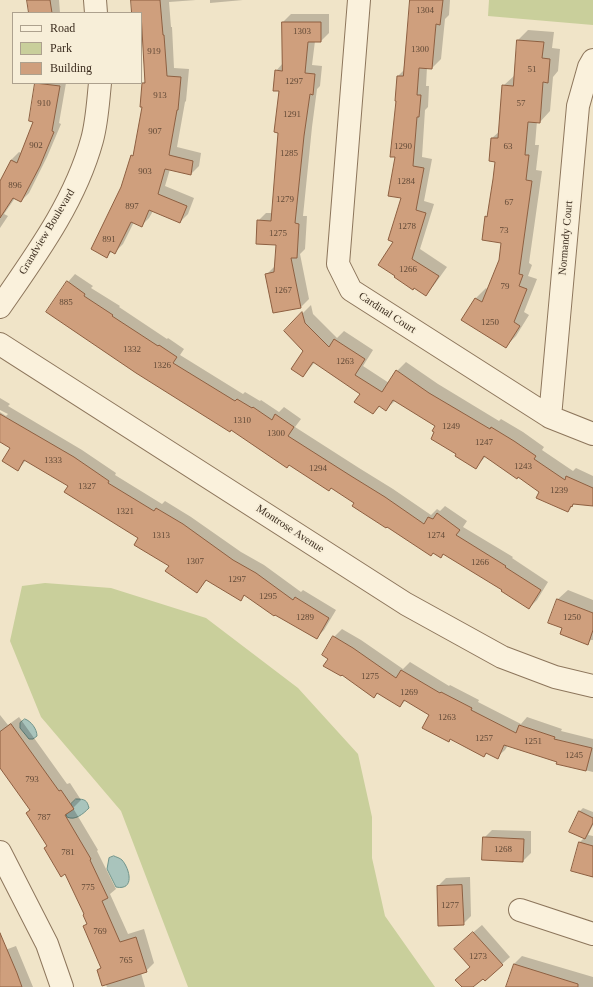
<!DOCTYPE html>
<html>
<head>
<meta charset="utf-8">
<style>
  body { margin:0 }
  #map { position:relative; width:593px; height:987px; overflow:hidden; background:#f0e4c8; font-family:"Times New Roman",serif }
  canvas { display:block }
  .legend { position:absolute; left:12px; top:12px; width:130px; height:72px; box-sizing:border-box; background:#f7eed8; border:1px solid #ada18e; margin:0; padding:5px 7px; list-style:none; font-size:12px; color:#3d2e20 }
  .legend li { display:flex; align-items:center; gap:8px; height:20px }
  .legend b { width:20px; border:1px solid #ada18e }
</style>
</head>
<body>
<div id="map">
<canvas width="593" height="987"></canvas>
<ul class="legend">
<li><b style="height:5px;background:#faf1dc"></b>Road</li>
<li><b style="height:11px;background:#c9cf9b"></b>Park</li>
<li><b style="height:11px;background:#cf9f7d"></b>Building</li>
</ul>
</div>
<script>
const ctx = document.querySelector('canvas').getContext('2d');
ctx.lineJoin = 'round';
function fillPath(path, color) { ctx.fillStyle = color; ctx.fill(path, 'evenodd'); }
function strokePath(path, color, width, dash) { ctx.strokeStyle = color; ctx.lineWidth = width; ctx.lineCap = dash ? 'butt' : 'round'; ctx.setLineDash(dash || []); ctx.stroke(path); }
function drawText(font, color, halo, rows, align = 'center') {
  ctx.font = font + ' "Times New Roman",serif'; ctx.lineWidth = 3; ctx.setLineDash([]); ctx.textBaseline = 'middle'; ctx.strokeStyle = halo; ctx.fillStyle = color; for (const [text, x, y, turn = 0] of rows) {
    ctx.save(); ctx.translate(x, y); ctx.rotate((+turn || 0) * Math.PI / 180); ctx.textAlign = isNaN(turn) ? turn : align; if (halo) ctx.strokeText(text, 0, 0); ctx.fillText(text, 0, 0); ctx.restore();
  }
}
const green = new Path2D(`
  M489 0H593V25L488 16Z
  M45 583 111 588 206 618 298 688 358 754 372 817V858L385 916 435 987H188L121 811 41 717 10 641 22 586Z`);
const water = new Path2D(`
  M25 719C31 721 37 729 37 736L33 739H29L20 728V723Z
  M76 799C85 799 87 800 89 808 83 814 75 821 67 817L66 814 73 809 71 804Z
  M114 856C116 857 120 858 122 860 130 869 135 891 116 887L107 869 109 858Z`);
const shadow = new Path2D(`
  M28 0H59L60 13H30Z
  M132 0H196L169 2 171 27H172L174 68 189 69 186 101 185 102 177 147 201 153 199 166 191 174 170 169 165 186 194 198 188 214 180 222 153 211 149 218 141 226 134 222 123 244 115 252 112 251 107 257 122 188 132 156 135 152 143 106V83L145 81 141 13H133Z
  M210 0H243L210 3Z
  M411 0H450L449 15 445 19 441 59 432 68 427 67 426 86H429L428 107 425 110 422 157 432 159 424 201 434 204 420 249 447 267 434 285 426 294 397 275 395 241 402 198 397 156 398 76 405 69Z
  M291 14H329V33L321 41H315L312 65 322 66 320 86 317 89 312 127 303 216H307L305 249 300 254 309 299 301 307 274 312 266 275 275 266 277 244 258 221 266 213H273L279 132 280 91 276 71 283 63V22Z
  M528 30 554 32 552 48 560 49 558 71 553 77 550 111 540 122 537 121 535 145H539L536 170 542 171 529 263 532 265 528 276 537 279 524 312 529 315 516 336 506 346 463 320 476 298 486 288 488 290 500 260 502 242 486 217 489 213 496 161 492 138 500 131 503 86 515 75 518 40Z
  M35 83H66L59 123 61 124 47 157 29 193 21 201 15 198 4 214 8 216 0 228V183L11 160 19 152 21 153 34 121Z
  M75 274 93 286 91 288 120 306 119 307 167 339 168 338 184 349 180 355 243 394 245 392 260 401 261 400 279 412 284 407 301 419 295 427 359 468 393 489 431 515 437 509 440 511 445 506 467 521 463 527 513 557 512 558 548 582 537 600 529 608 503 590 444 553 441 557 332 487 329 490 290 464 287 467 232 429 68 282Z
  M311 305 313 314 337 338 344 331 373 350 363 366 389 383 397 371 406 362 438 384 499 421 501 419 523 432 544 447 542 450 573 471 576 468 593 476V505L575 503 568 511 540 491 486 456 476 467 458 454 437 426 395 401 386 409 380 406 373 413 361 393 315 362 303 376 305 351 285 331Z
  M0 398 10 404 8 406 82 450 116 473 115 475 162 504 165 501 191 517 241 552 264 565 301 592 303 590 336 610 324 630 316 638 245 595 240 599 207 580 197 592 140 538 70 485 26 460 18 470 11 448 0 441V412L6 416 8 414 0 410Z
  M568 590 593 600V640H591L587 643 563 628 549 623 558 599Z
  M342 629 361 640 403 669 410 662 449 686 450 685 479 700 478 702 521 724 527 717 562 729 561 731 593 739V772L557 763 558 761 508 745 505 750 497 757 487 752 484 756 430 715 406 700 400 706 378 693 374 696 329 658 334 637Z
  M0 715 8 725 19 717 67 784 70 783 81 800 73 808 98 850 97 851 116 889 110 894 128 934 144 929 154 963 146 971 141 973 145 987H107L98 970 102 966 84 927 88 923 85 914 66 873 27 813 31 809 0 767Z
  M583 808 593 812V825L588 835 593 836V876L580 842 584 838 570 831 580 811Z
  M492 830 531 831V853L523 861 484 838Z
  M470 877 471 916 463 924 438 886 446 878Z
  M482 925 510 957 502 964 472 987H463L471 966 463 941Z
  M0 939 5 950 16 946 33 987H0Z
  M522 956 593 977V987H507L514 964Z`);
const building = new Path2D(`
  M27 0H50L52 13H29Z
  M131 0H160L163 35H164L167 76 181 77 178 110H177L169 155 193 161 191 175 165 169 158 194 187 206 180 223 149 210 142 227 131 222 115 254 110 251 107 258 91 249 121 187 131 155 133 156 142 107H140L142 83H145L141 13H132Z
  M410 0H443L440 25 436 24 432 69 419 68 417 95H421L419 117H417L413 166 424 168 416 210 426 213 412 259 439 276 426 296 414 288 413 290 394 277 395 276 378 265 393 242 388 240 401 198 388 196 395 157H390L396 101H395L397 76H403Z
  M282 22H321V42H308L305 73 315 74 313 95 310 94 304 136 295 223 299 224 297 258H291L301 308 273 313 265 274 274 272 276 245 256 244 257 220 271 221 278 133 274 132 279 91H273L275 70 282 71Z
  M517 40 544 42 542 58 550 59 548 83 543 82 540 123 528 122 525 155H529L526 180 532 181 519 274 523 275 519 286 527 289 514 322 520 326 506 348 461 320 475 298 482 302 499 260 501 243 482 240 485 216 487 217 493 179 495 162 489 161 491 138H498L502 85 513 86Z
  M35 83 60 86 52 131 54 132 40 166 21 202 13 198 0 218V181L11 160 17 163 33 122 29 121Z
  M67 281 85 294 84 296 113 315 112 316 158 346 159 345 177 357 173 363 235 401 237 399 252 408 253 407 272 420 275 414 294 427 288 436 351 476 385 497 424 524 428 517 433 519 437 513 460 530 456 535 506 566 505 567 541 590 529 609 501 591 502 590 443 554 441 558 433 553 431 556 387 527 386 528 352 506 354 503 331 488 329 491 289 465 287 468 231 430 230 432 136 373 46 312Z
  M302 312 305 323 329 347 334 339 365 359 355 375 382 392 396 370 429 393 490 429 491 427 514 441 536 456 534 459 565 480 566 476 593 488V506L573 504 572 507 571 506 568 512 536 498 539 492 518 477 517 479 484 456 476 469 455 456 456 454 431 439 434 432 432 431 435 426 393 400 386 411 379 406 373 414 354 402 360 394 313 362 303 377 291 369 303 351 284 331Z
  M0 414 74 457 109 481 108 483 154 511 156 508 183 524 233 560 256 573 293 600 295 597 329 618 317 639 275 615 274 616 244 595 241 601 206 580 197 593 165 571 169 566 134 545 138 538 64 492 68 486 24 460 18 471 2 461 10 448 0 442Z
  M557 599 593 613V630L588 645 560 634 562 628 548 623Z
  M333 636 353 648 396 678 401 670 440 693 441 692 472 708 471 710 516 733 519 725 555 737 554 739 592 748 586 771 556 764 557 762 504 745 498 759 486 753 484 757 450 739 449 742 422 728 429 715 404 700 400 707 377 693 374 698 342 675 341 676 323 666 328 659 322 655Z
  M11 724 59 791 61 790 74 809 65 815 91 859 90 860 108 898 102 901 120 942 136 937 147 972 102 986 97 970 101 968 83 926 87 924 83 915 84 914 65 874 61 877 44 848 47 846 26 813 30 810 0 768V732Z
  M579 811 593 818V823L585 839 569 832Z
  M483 837 524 839 523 862 482 860Z
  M579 842 593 846V877L571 871Z
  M462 885 464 925 438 926 437 886Z
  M473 932 503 965 485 981 483 979 473 987H462L455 980 470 967 454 949Z
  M0 933 17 973 22 987H0Z
  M514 964 578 984V987H506Z`);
const minor = new Path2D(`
  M95 0 96 13
  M359 0 338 264 351 290 550 417 593 434
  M0 307C36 255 75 202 92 140 97 122 98 102 100 83
  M0 344 406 604 502 657 555 677 593 686
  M550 417 578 106 589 67 593 60
  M0 852 47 944 62 987
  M520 910 593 934`);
const numberNames = [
  ["1304",425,11],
  ["1303",302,32],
  ["1300",420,50],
  ["919",154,52],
  ["51",532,70],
  ["1297",294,82],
  ["913",160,96],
  ["910",44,104],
  ["57",521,104],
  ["1291",292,115],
  ["907",155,132],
  ["902",36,146],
  ["1290",403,147],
  ["63",508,147],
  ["1285",289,154],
  ["903",145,172],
  ["1284",406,182],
  ["896",15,186],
  ["1279",285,200],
  ["67",509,203],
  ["897",132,207],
  ["1278",407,227],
  ["73",504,231],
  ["1275",278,234],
  ["891",109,240],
  ["1266",408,270],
  ["79",505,287],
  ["1267",283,291],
  ["885",66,303],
  ["1250",490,323],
  ["1332",132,350],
  ["1263",345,362],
  ["1326",162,366],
  ["1310",242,421],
  ["1249",451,427],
  ["1300",276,434],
  ["1247",484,443],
  ["1333",53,461],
  ["1243",523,467],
  ["1294",318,469],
  ["1327",87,487],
  ["1239",559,491],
  ["1321",125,512],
  ["1313",161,536],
  ["1274",436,536],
  ["1307",195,562],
  ["1266",480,563],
  ["1297",237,580],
  ["1295",268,597],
  ["1289",305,618],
  ["1250",572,618],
  ["1275",370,677],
  ["1269",409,693],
  ["1263",447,718],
  ["1257",484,739],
  ["1251",533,742],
  ["1245",574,756],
  ["793",32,780],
  ["787",44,818],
  ["1268",503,850],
  ["781",68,853],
  ["775",88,888],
  ["1277",450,906],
  ["769",100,932],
  ["1273",478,957],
  ["765",126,961]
];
const streetNames = [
  ["Grandview Boulevard",47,232,-59],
  ["Normandy Court",566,238,-85],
  ["Cardinal Court",387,313,33],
  ["Montrose Avenue",290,529,33]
];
fillPath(green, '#c9cf9b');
fillPath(water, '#a9c4bc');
strokePath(water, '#6f938a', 1);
fillPath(shadow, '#0003');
fillPath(building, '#cf9f7d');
strokePath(building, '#8d5f41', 1);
strokePath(minor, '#8d765c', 24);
strokePath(minor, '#faf1dc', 22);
drawText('9px', '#624a37', null, numberNames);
drawText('11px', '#3d2e20', '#f7eed8', streetNames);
</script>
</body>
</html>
